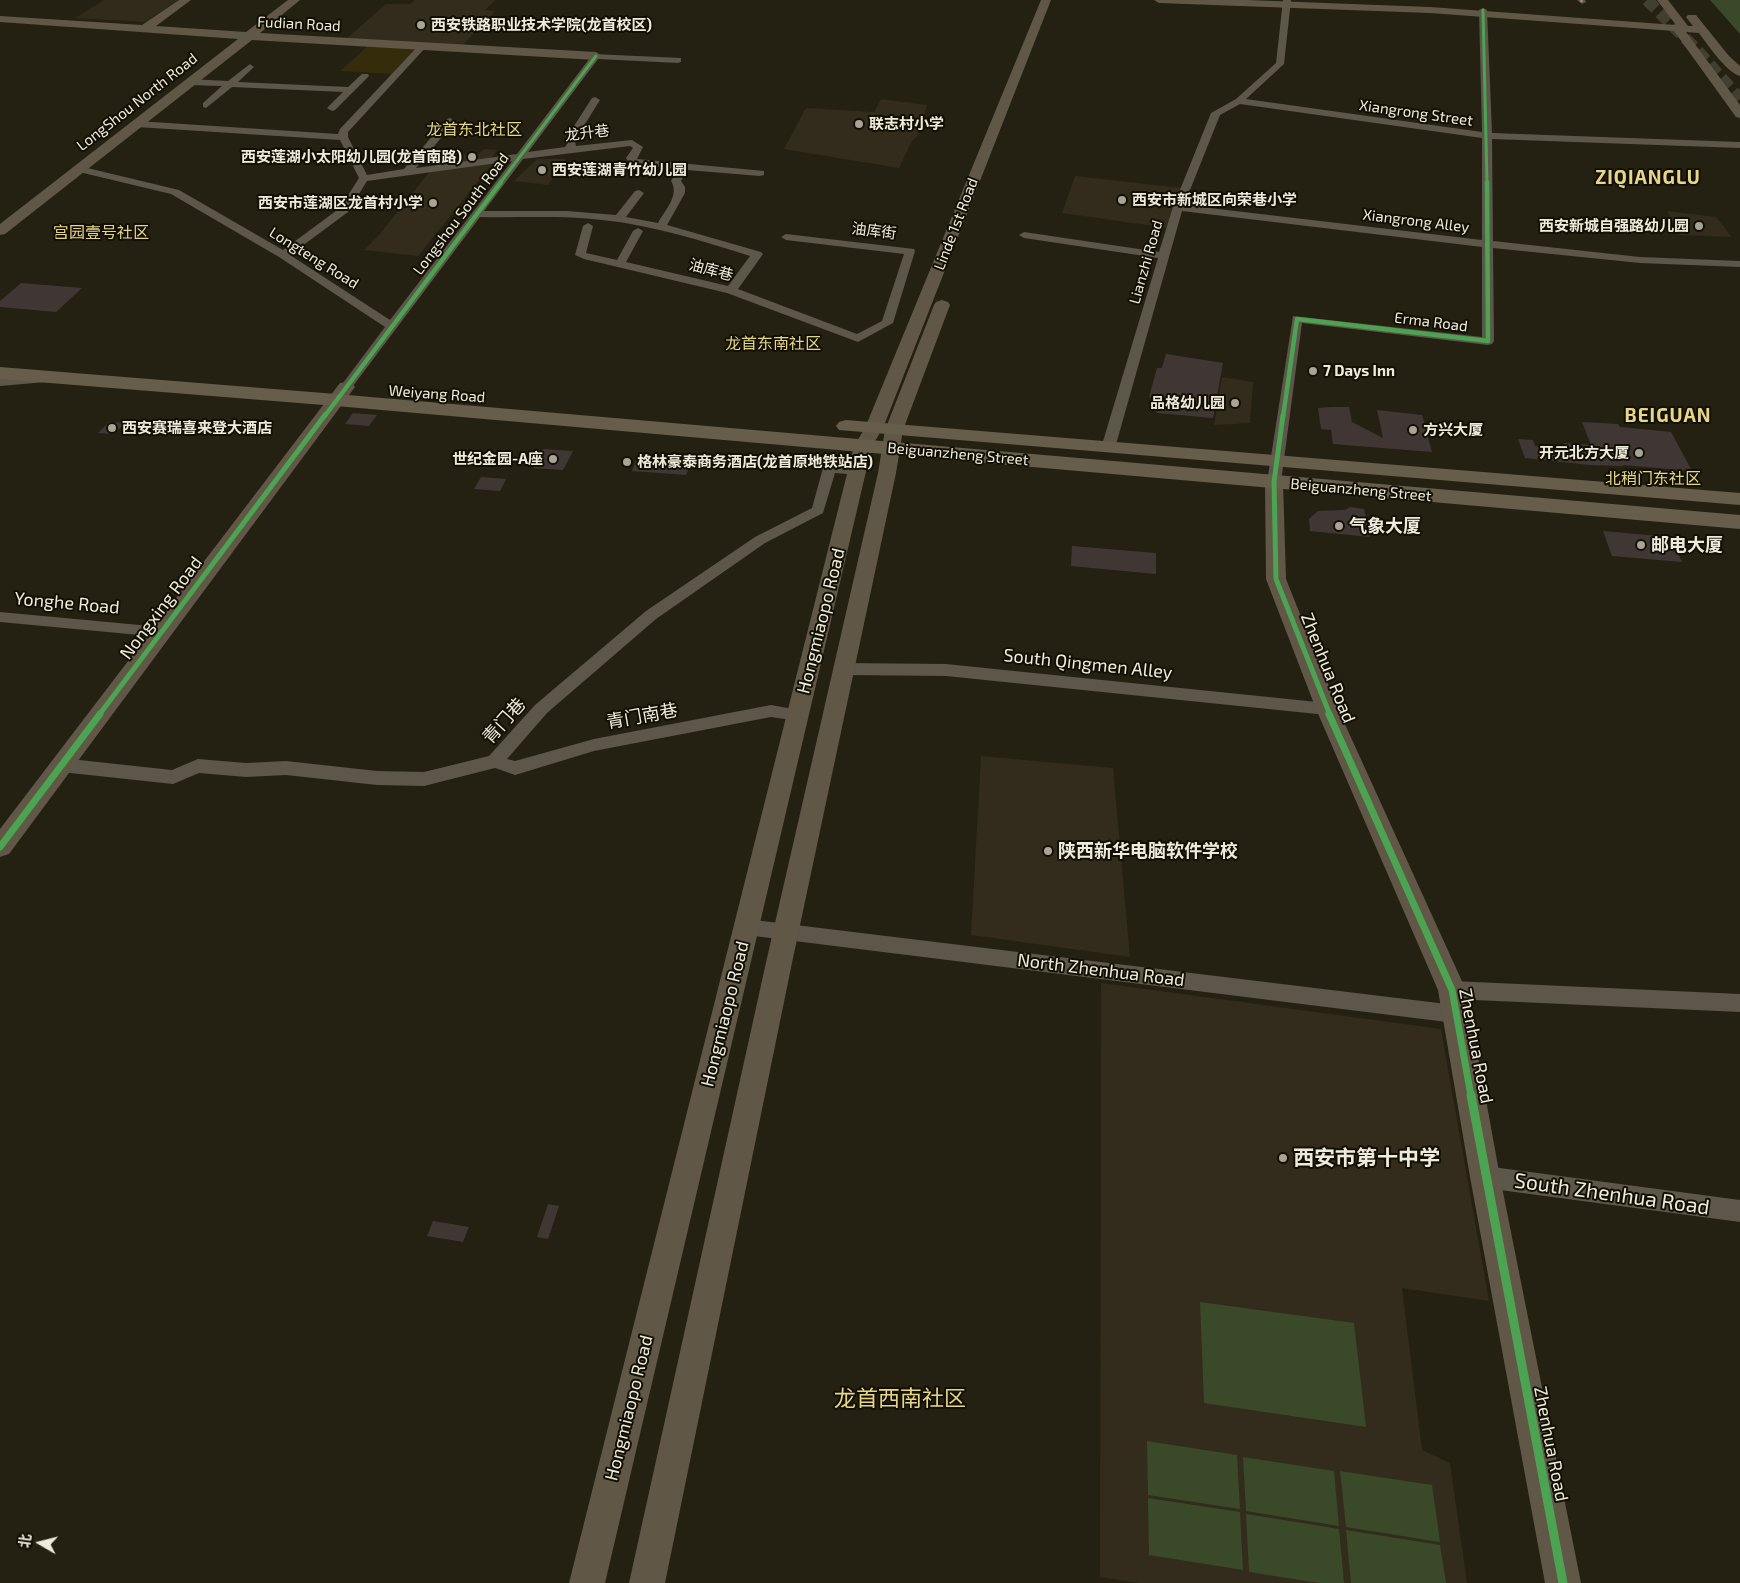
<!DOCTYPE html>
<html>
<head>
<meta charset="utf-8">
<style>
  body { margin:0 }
  #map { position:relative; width:1740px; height:1583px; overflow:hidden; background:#242113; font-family:"Exo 2","Noto Sans SC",sans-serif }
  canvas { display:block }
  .north { position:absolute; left:15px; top:1518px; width:50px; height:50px; -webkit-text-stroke:4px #120f05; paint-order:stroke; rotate:278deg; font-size:14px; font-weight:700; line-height:20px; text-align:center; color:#efebdc }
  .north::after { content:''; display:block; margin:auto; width:18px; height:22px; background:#efebdc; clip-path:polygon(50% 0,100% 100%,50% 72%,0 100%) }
</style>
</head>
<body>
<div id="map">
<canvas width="1740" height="1583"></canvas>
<div class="north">北</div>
</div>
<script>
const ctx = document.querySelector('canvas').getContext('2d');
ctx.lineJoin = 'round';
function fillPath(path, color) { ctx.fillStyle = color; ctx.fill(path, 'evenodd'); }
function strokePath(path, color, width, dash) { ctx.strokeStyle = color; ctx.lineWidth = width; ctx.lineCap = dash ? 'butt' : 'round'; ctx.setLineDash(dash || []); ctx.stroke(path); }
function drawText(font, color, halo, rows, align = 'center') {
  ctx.font = font + ' "Exo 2","Noto Sans SC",sans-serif'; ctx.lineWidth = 4; ctx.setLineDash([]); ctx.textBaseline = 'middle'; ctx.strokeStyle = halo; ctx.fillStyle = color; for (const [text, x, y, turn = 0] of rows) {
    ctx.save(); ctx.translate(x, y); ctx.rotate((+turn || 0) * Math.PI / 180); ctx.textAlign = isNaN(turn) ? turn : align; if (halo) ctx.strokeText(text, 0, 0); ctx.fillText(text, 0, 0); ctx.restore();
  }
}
const built = new Path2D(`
  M368 46 421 48 394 74 340 71Z`);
const education = new Path2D(`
  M415 0H495L485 10 495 11 462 46 345 40 386 4H410Z
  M881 99 927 105 918 136 912 141 899 168 784 149 806 108 874 112Z
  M484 149 497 150 490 160 448 162 455 154 477 155Z
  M537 159H566L548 185 514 181Z
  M494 162 418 256 364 250 379 235 431 170Z
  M1075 176 1181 188 1169 228 1062 213Z
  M1667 211 1716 217 1732 237 1679 235Z
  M1222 377 1253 382 1250 423 1214 425Z
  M981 756 1113 768 1130 957 971 935Z
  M1101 983 1441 1029 1489 1301 1402 1288 1422 1450 1450 1463 1467 1583H1138L1100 1577Z`);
const medical = new Path2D(`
  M104 0H178L145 22 75 18Z`);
const green = new Path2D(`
  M1710 0H1740V34Z
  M1200 1302 1354 1323 1366 1427 1204 1403Z
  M1147 1441 1237 1455 1240 1509 1148 1495Z
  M1243 1457 1334 1471 1339 1526 1246 1511Z
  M1340 1471 1432 1485 1440 1542 1346 1527Z
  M1148 1498 1240 1512 1243 1570 1149 1555Z
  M1246 1514 1339 1529 1344 1583H1319L1249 1572Z
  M1346 1530 1440 1545 1446 1583H1351Z`);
const building = new Path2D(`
  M21 283 82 288 56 312 0 307V301Z
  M1166 354 1223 363 1213 418 1157 413V412L1154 411 1155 398 1149 397 1157 368H1162Z
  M1331 407H1349L1352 422 1383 438 1377 410 1422 415 1432 452 1333 444 1331 430 1321 429 1318 408Z
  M353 413 377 415 369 426 345 424Z
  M109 422 125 423 114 434 98 433Z
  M1582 422 1618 424 1620 427 1671 432 1692 471 1623 465V466L1589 465 1525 458 1518 439 1533 440 1535 446 1566 448 1564 443 1591 445Z
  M543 449 573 451 563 470 533 468Z
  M637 458 691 463 686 475 632 471Z
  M481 477 506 479 500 491 474 489Z
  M1350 507 1364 509 1370 537 1310 531 1309 519 1318 511 1345 510Z
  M1603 531 1670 537 1682 562 1612 556Z
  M1072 546 1156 553V574L1071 566Z
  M548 1204 559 1206 548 1239 537 1237Z
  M433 1221 469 1227 463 1242 427 1236Z`);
const secondaryTunnel = new Path2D(`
  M1647 0 1695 48 1740 99`);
const street = new Path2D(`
  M1283 0H1291L1284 64 1246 99 1482 132 1479 10 1483 8 1487 10 1492 133 1740 142V148L1492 139 1493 241 1640 257 1740 261V267L1640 263 1493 248 1494 341 1492 344 1488 345 1302 323 1281 482 1274 486 1267 482 1293 316 1482 337V247L1182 211 1115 448 1113 451H1103L1101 448 1158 258 1024 238 1019 235 1024 232 1159 252 1173 207 1211 113 1236 99 1276 63ZM1240 104 1482 138V240L1184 205 1220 115Z
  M1577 0H1585L1586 2 1582 4Z
  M420 44 427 46 348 132V137L367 175 404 169 447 119 450 118 455 121 416 168 517 154 593 54 681 58V62L678 63 598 59 528 152 565 147 567 144 565 140 592 98 595 97 600 100 575 140 576 146 632 140 643 147 637 159 764 171V175L760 176 687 170 681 181 685 187V193L667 225 761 252 763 254 738 289 857 334 882 321 904 254 786 240 781 237 786 234 914 249 915 251 893 323 858 342 727 293 584 259 575 255 583 226 588 223 593 226 586 253 617 260 633 231 638 228 643 231 626 262 728 286 750 256C702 241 653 225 602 220 561 215 520 218 480 217L350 390 346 391 340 387 385 327 279 257 171 194 75 171 74 169 79 166 179 190 283 250 340 208 359 178 340 140 137 127 132 124 137 121 338 134 340 129ZM630 146 633 148 626 158 630 164 678 169 671 181C680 195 665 210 658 223L626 217 644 193 639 190 635 191 616 215 567 211H484L523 159ZM512 161 390 320 290 255 348 212 367 181Z
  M250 64 254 67 238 82 348 87 362 74H368L369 76 335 110 332 111 327 108 343 92 232 87 206 108 203 107V103L222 86 189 85 185 82 189 79 228 81Z
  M42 375 46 376 48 379 46 382 0 386V378Z
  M830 464 857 467 864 471 857 475 835 473 823 513 765 543 656 619 547 713 507 759 515 761 594 739 771 705 804 711 806 715 804 719 798 721 771 717 594 751 515 775 495 768 424 786 377 785 286 775 246 777 199 773 173 784 61 772 55 770 52 765 55 760 61 758 172 770 198 759 246 763 286 761 377 771 424 772 489 756 535 705 646 611 755 537 812 508 823 468Z
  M0 612 161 627 167 628 169 632 167 636 161 637 0 622Z
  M845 663 946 664 1327 703 1333 705 1335 709 1333 713 1327 715 946 676 845 675 839 673 837 669 839 665Z
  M746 919 1455 1005 1462 1008 1465 1014 1462 1020 1455 1023 746 935 739 933 736 927 739 921Z
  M1452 981 1740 994V1012L1452 999 1445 996 1442 990 1445 984Z
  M1485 1166 1740 1200V1222L1485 1188 1477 1185 1474 1177 1477 1169Z`);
const secondary = new Path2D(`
  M179 0H191L156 26 246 32 288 0H300L260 33 596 52 602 56 596 60 252 40 5 234 0 235V224L238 39 0 22V16L142 25Z
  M1041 0H1051L883 428 872 446 605 1583H569L854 446 865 428Z
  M1154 0H1247L1430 7 1676 25 1657 0H1668L1688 26H1693L1686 17 1688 15H1696L1729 56 1740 66V76C1726 72 1708 45 1699 33L1686 32 1740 105V118L1736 117 1674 31 1430 13 1159 3Z
  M942 300 948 302 950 305 903 430 896 473 793 958 665 1583H629L767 958 878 473 885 430 934 305 936 302Z
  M346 382 352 383 355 387 352 391 9 854 0 857V829L340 383Z
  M1274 476 1281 478 1283 482 1286 579 1338 709 1466 990 1500 1177 1581 1583H1545L1470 1177 1438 990 1316 709 1266 579 1265 482 1267 478Z`);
const primary = new Path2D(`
  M0 367 336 394 1740 515V529L336 406 0 379Z
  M846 420 1740 493V505L839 430 836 426 839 422Z`);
const quiet = new Path2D(`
  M1581 0 1582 2`);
const cyclewayFar4 = new Path2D(`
  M1483 10 1487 183
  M500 183 596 56`);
const cyclewayFar3 = new Path2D(`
  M324 417 501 182
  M1283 417 1297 319 1488 341 1487 182`);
const cyclewayFar2 = new Path2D(`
  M1283 415 1274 482 1276 579 1330 715
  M99 715 325 415`);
const cyclewayFar1 = new Path2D(`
  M1329 714 1452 990 1471 1096
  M0 847 100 714`);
const cycleway = new Path2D(`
  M1471 1095 1563 1583`);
const markers = [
  [421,25,5,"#a8a496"],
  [859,124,5,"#a8a496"],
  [472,157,5,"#a8a496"],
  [542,170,5,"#a8a496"],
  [1122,200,5,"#a8a496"],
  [433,203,5,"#a8a496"],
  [1699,226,5,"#a8a496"],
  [1313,371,5,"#a8a496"],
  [1235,403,5,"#a8a496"],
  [112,428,5,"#a8a496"],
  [1413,430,5,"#a8a496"],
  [1639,453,5,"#a8a496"],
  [553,459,5,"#a8a496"],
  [627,462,5,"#a8a496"],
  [1339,526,5,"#a8a496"],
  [1641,545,5,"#a8a496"],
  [1048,851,5,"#a8a496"],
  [1283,1158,5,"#a8a496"]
];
const farStreetnames = [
  ["Fudian Road",299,24,3],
  ["LongShou North Road",137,102,-38],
  ["Xiangrong Street",1416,113,8],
  ["龙升巷",587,133,-7],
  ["Longshou South Road",461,214,-53],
  ["Xiangrong Alley",1416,221,7],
  ["Linde 1st Road",956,224,-69],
  ["油库街",874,231,7],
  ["Longteng Road",314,258,32],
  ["Lianzhi Road",1146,262,-74],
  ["油库巷",711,270,15],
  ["Erma Road",1431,322,7],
  ["Weiyang Road",437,394,4],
  ["Beiguanzheng Street",958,454,5],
  ["Beiguanzheng Street",1361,490,5]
];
const farPoinames = [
  ["西安铁路职业技术学院(龙首校区)",431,25],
  ["联志村小学",869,124],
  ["西安莲湖小太阳幼儿园(龙首南路)",462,157,"right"],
  ["西安莲湖青竹幼儿园",552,170],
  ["西安市新城区向荣巷小学",1132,200],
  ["西安市莲湖区龙首村小学",423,203,"right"],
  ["西安新城自强路幼儿园",1689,226,"right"],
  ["7 Days Inn",1323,371],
  ["品格幼儿园",1225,403,"right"],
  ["西安赛瑞喜来登大酒店",122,428],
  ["方兴大厦",1423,430],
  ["开元北方大厦",1629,453,"right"],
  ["世纪金园-A座",543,459,"right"],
  ["格林豪泰商务酒店(龙首原地铁站店)",637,462]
];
const farNeighbourhoodnames = [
  ["龙首东北社区",474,130],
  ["宫园壹号社区",101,233],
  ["龙首东南社区",773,344],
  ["北稍门东社区",1653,479]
];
const poiNames = [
  ["气象大厦",1349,526],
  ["邮电大厦",1651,545],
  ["陕西新华电脑软件学校",1058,851]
];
const streetNames = [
  ["Yonghe Road",67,603,5],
  ["Nongxing Road",161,608,-53],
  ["Hongmiaopo Road",821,621,-76],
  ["South Qingmen Alley",1088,664,6],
  ["Zhenhua Road",1328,668,68],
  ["青门南巷",642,716,-10],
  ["青门巷",504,721,-48],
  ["North Zhenhua Road",1101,970,7],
  ["Hongmiaopo Road",725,1014,-76],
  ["Zhenhua Road",1476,1046,79],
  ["Hongmiaopo Road",629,1408,-76],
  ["Zhenhua Road",1551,1444,79]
];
const farDistrictnames = [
  ["ZIQIANGLU",1648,178],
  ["BEIGUAN",1668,416]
];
const nearPoinames = [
  ["西安市第十中学",1293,1158]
];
const nearStreetnames = [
  ["South Zhenhua Road",1612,1194,8]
];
const nearNeighbourhoodnames = [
  ["龙首西南社区",900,1399]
];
fillPath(built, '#342c0b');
fillPath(education, '#332b1b');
fillPath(medical, '#312b1b');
fillPath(green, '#3a4a28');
fillPath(building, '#403735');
strokePath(secondaryTunnel, '#423f31', 12, [12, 6]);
fillPath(street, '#5d564a');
fillPath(secondary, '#605747');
fillPath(primary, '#675d4b');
strokePath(quiet, '#a88b81', 2.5, [5, 2.5]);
strokePath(cyclewayFar4, '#4ca352', 3);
strokePath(cyclewayFar3, '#4ca352', 4.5);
strokePath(cyclewayFar2, '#4ca352', 5);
strokePath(cyclewayFar1, '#4ca352', 7);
strokePath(cycleway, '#4ca352', 9);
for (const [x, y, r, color] of markers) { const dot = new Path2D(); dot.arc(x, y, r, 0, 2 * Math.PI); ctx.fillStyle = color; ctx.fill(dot); strokePath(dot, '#120f05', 2); }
drawText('15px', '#efebdc', '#120f05', farStreetnames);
drawText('bold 15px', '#efebdc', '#120f05', farPoinames, 'left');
drawText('16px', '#e7d688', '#120f05', farNeighbourhoodnames);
drawText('bold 18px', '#efebdc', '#120f05', poiNames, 'left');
drawText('18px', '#efebdc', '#120f05', streetNames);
ctx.letterSpacing = '1px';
drawText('bold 19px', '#e7d688', '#120f05', farDistrictnames);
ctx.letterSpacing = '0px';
drawText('bold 21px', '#efebdc', '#120f05', nearPoinames, 'left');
drawText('21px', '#efebdc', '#120f05', nearStreetnames);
drawText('22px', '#e7d688', '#120f05', nearNeighbourhoodnames);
</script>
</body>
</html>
